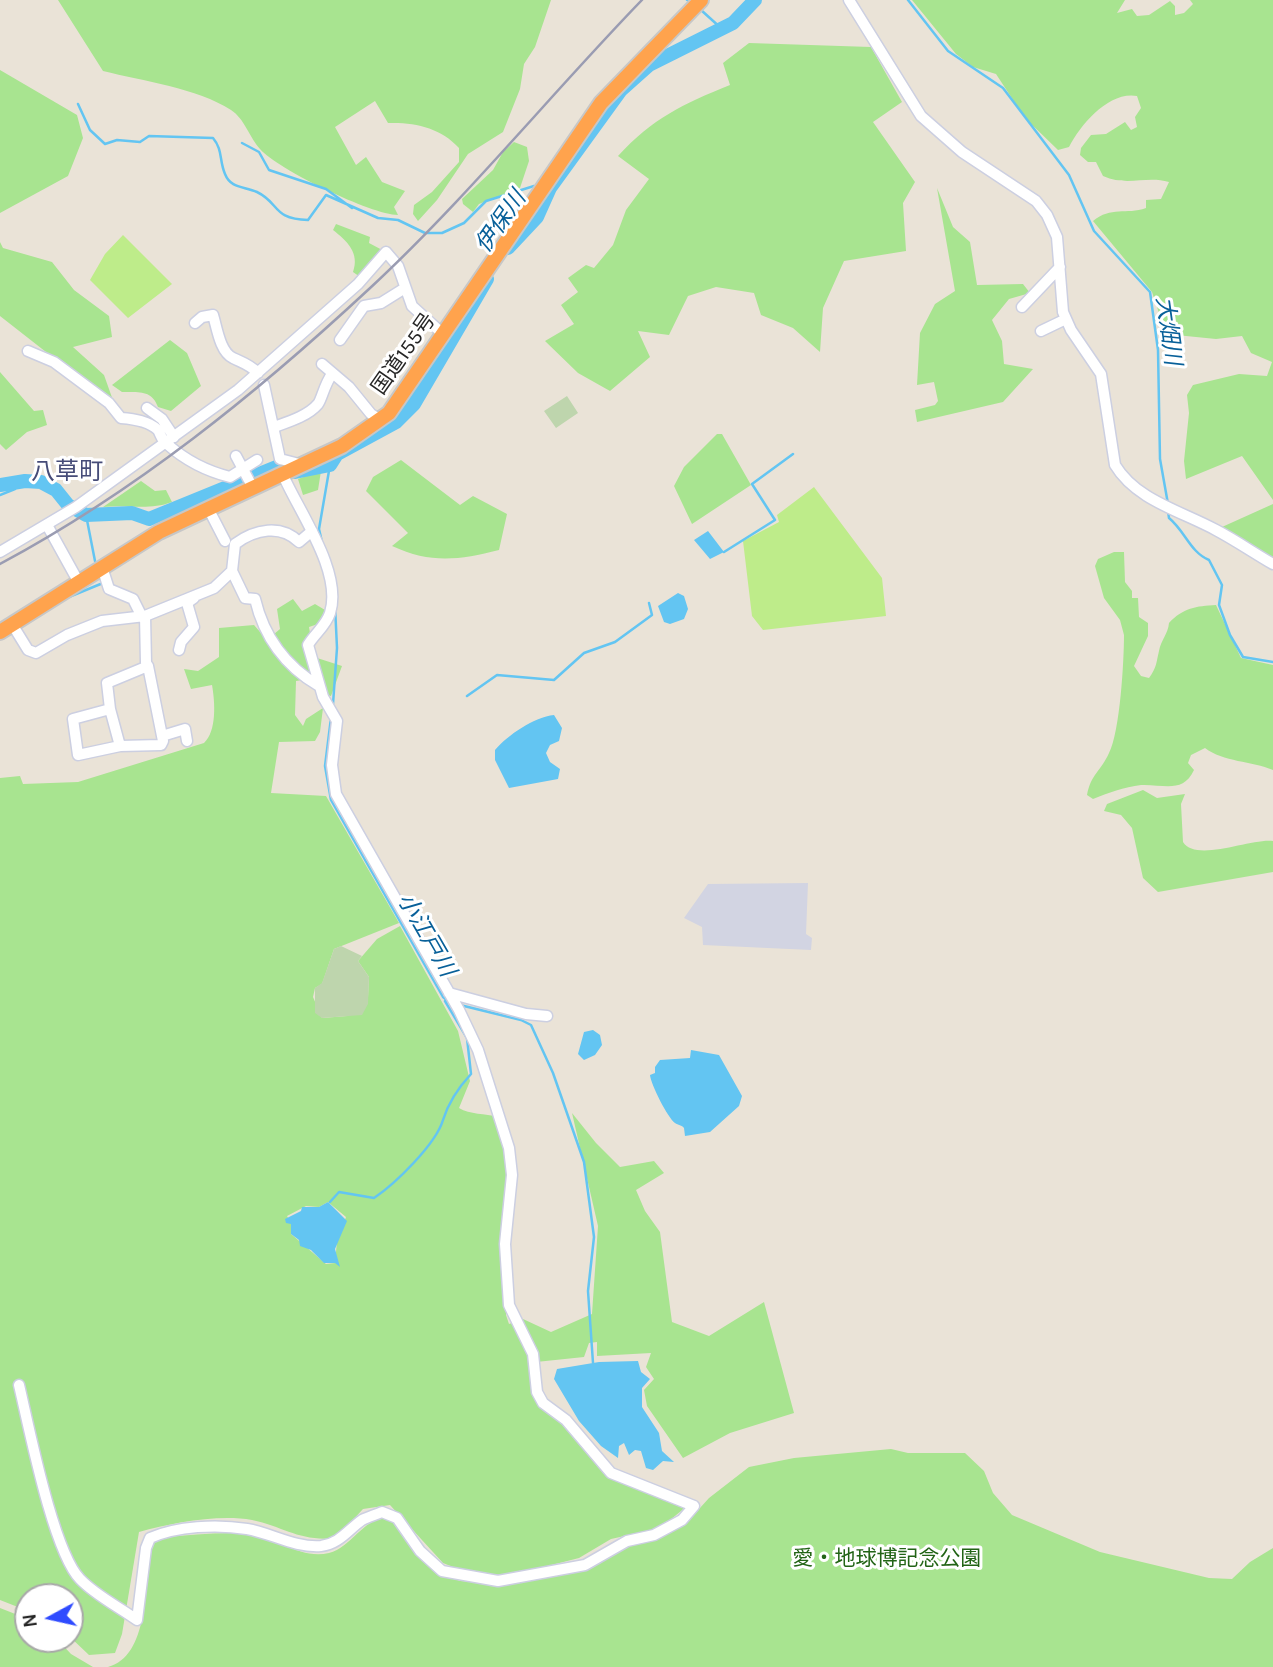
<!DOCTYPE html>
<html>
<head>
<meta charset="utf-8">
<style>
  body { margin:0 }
  #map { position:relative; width:1273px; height:1667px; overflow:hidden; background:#eae3d7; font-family:Karla,sans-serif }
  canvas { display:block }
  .north { position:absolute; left:14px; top:1583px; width:70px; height:70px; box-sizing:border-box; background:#fff; border:2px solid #a8a8a8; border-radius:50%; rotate:262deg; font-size:19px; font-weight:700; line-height:28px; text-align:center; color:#262626 }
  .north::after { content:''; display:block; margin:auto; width:24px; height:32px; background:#2f4bff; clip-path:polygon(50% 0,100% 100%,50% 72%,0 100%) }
</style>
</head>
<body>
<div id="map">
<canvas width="1273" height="1667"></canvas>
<div class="north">N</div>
</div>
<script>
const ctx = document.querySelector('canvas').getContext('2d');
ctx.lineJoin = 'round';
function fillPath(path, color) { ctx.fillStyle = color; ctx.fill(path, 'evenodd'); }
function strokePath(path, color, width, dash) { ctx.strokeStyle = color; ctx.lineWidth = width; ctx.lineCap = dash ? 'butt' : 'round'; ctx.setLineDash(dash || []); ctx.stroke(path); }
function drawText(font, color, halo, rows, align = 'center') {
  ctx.font = font + ' Karla,"Noto Sans JP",sans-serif'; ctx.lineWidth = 6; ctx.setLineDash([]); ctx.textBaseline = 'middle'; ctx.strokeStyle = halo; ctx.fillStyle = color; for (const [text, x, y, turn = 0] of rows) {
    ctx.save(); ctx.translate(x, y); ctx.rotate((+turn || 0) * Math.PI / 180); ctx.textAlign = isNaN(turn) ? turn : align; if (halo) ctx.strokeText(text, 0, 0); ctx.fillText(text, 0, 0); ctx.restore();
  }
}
const airport = new Path2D(`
  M808 883 806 934 812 938 811 950 703 945 702 927 684 918 708 884Z`);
const green = new Path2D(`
  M58 0H551L535 47 524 64 520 89 503 132 468 154 437 200 418 221 413 214 414 205 432 192 459 162V148C441 128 415 122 388 123L375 101 335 127 356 165 366 157 382 182 405 191 394 207 398 215C372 215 277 169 260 149 250 138 244 118 231 110 197 88 143 81 103 71Z
  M912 0H1125L1117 13 1132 9 1137 16 1149 15 1170 1 1175 6V15L1184 13 1193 4 1190 0H1273V500L1242 456 1186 479 1184 461 1189 413 1187 395 1193 385 1239 374 1267 376 1272 362 1251 353 1242 336 1216 339 1166 334 1152 292 1093 221C1111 206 1126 215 1146 208V200L1161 199 1169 182C1146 175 1128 187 1103 176L1096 162H1088L1080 155 1081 148 1091 135 1106 134 1125 122 1131 130 1137 127 1135 117 1141 108 1137 96C1109 91 1081 124 1069 147L1058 150 1025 118 996 74 973 67 956 54Z
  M749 43 871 47 902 102 873 122 915 182 903 203 906 251 844 261 823 308 820 352 793 328 761 315 754 293 716 287 688 296 669 335 638 331 650 357 610 391 578 373 545 341 574 324 561 305 578 292 568 278 586 265 594 268 613 245 626 210 649 179 618 156C653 118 683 104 730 85L723 63Z
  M0 70 77 115 83 138 68 176 0 213Z
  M514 142 527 147 529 161 520 188 479 204 473 212 463 204 462 199 493 170 503 152Z
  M937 188 953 227 970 242 977 285 1023 284 1030 293 1009 299 992 320 1002 341 1004 364 1033 369 1003 402 917 422 915 410 935 405 938 401 934 382 917 385 920 333 935 304 955 291Z
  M336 224 370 237 369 243 386 252 363 279 353 272C360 253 347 241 333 230Z
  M0 242 3 248 52 262 74 290 109 316 112 337 73 347 104 375 115 406 0 316Z
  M170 340 187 353 201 386 171 411 158 407C152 390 139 392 122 392L112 385Z
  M0 372 34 411 43 410 47 425 27 432 6 450 0 444Z
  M717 434H722L751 485 692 524 674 486 684 467Z
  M401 460 460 505 473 496 507 514 499 550C459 560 431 564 392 546L408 533 366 491 373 477Z
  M321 471 318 490 303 495 298 479Z
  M141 481 155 491 166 490 172 502C148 511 128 504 103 507Z
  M1273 504V560L1222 527Z
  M1114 552H1124L1125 582 1132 591V598H1138L1139 617 1148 623V636L1134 666 1141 676 1149 678C1157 667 1156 663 1159 651 1161 640 1168 634 1169 623 1183 608 1196 606 1216 605L1241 658 1273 665V770C1252 761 1223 762 1205 748L1191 755 1188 763 1194 770C1183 794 1163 784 1141 785 1124 787 1108 793 1093 799L1087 795C1091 774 1101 771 1109 753 1120 732 1124 661 1124 635L1120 620 1104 598 1095 566 1098 559Z
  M293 599 302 611 315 604 325 610 318 624 309 627 314 657 342 666 331 696 326 695 320 677 296 681 295 715 303 726 306 719 323 708 320 732 315 741 279 742 271 793 326 796 399 923 334 949 322 984 315 988 313 997 322 1018 347 1016 368 997 369 977 358 961 377 939 400 926 458 1031 470 1081 459 1108C470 1115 485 1113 498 1117L508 1158 506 1315 509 1324 523 1319 551 1332 592 1314 598 1226 572 1113 596 1143 620 1167 654 1161 664 1173 636 1190 645 1211 660 1232 672 1322 709 1336 764 1302 794 1413 730 1433 683 1458 647 1406 644 1390 654 1379 646 1367 651 1353 597 1356V1342L589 1343 584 1357 536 1362 541 1405 567 1427 608 1478 686 1507 670 1520 651 1530 611 1539 579 1558 524 1572 478 1577 443 1563 390 1505 363 1509 336 1538C300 1542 285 1527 252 1520 218 1514 172 1523 139 1532L122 1634 115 1653 89 1655 70 1637V1597H28V1611L0 1600V778L20 776 23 784 78 782 204 743C217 731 215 702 212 685L191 689 184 669 198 671 219 657V628L254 625 267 640 280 629 277 609ZM328 1202 346 1217 337 1241 335 1263 326 1264 291 1234 292 1225 287 1216 306 1206 319 1207Z
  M1143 790 1157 798 1185 794 1181 804 1183 842C1196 863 1251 838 1273 841V872L1158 892 1143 878 1132 828 1121 815 1104 811 1107 804Z
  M891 1449 908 1453H965L984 1471 993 1493 1012 1515 1100 1552 1209 1578 1232 1579 1250 1562 1273 1548V1667H108C149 1656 145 1586 148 1552L153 1543 165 1537C193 1535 223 1531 251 1534 277 1537 301 1560 329 1553 354 1547 365 1512 393 1520L442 1574 460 1581 501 1583 571 1573 599 1564 628 1545 647 1541 690 1519 709 1498 749 1467 794 1458Z
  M0 1608 28 1619V1639H57L71 1654 93 1667H0Z`);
const cemetery = new Path2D(`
  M567 396 578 413 556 428 544 411Z
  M341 946 362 956 358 961 369 977 368 1004 362 1015 322 1018 315 1013V988L322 983 334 949Z`);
const pitch = new Path2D(`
  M123 235 172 284 128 318 90 280 105 254Z
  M814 487 882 578 886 616 763 630 752 616 743 541 779 522 777 515Z`);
const water = new Path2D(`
  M708 531 724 552 710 559 694 540Z
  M678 593 684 596 688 609 684 619 670 624 664 622 658 606Z
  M554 715 562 728 559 741 550 745 546 753 550 762 560 769 558 779 509 788 495 760V750C508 735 534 717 554 715Z
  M593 1030 600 1035 602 1045 595 1055 584 1060 578 1054 584 1032Z
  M691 1050 719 1055 742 1096 739 1106 710 1132 685 1136 684 1128C682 1125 678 1125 675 1123 668 1118 651 1085 650 1075L655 1073V1067L660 1060 690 1058Z
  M328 1202 347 1221 335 1249 340 1267 335 1263H324L311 1250 300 1246 299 1240 291 1234V1224L286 1223 285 1219 301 1211 302 1207H319Z
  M638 1361 641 1372 650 1379 642 1388V1407L659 1433 662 1451 674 1462 663 1461 653 1470 646 1468 641 1451 635 1450 629 1455 624 1443 619 1446 618 1458 601 1446 579 1421 554 1379 557 1369 599 1362Z`);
const stream = new Path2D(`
  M687 0 689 1
  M908 0 948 51 1003 88 1069 175 1094 231 1150 292 1158 350 1160 459 1168 504
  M701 10 722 29
  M78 104 90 130 105 144 117 140 140 142 149 136 213 138C223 150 219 160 225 174 231 189 244 186 257 192 280 203 272 219 308 220L326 195 378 218 398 220 425 233H442L464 223 486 201 534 186
  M242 143 259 152 269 170 326 189 352 208
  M0 495 15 489
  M1168 511 1169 518C1185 531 1190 552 1209 560L1222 585 1219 605 1230 635 1243 657 1273 662
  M86 515 95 561
  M322 542 319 529 330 465
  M724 552 775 520 752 484 793 454
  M64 599 103 583
  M467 696 497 675 554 680 584 653 615 642 652 615 649 603
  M333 704 337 648 335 606
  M331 718 325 766 331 800 443 997 450 1003
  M460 1005 521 1020 531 1025 553 1073 584 1162 594 1237 588 1291 593 1363
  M330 1202 339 1192 374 1198C395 1184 436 1144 443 1120 448 1104 458 1088 471 1074L467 1038 445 1001`);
const river = new Path2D(`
  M508 248 537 217 550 188 621 90 649 65 733 23 755 0
  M295 472 330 465 337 454 396 422 414 404 487 279
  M0 485 25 481 41 482 56 490 68 505 86 515 132 513 149 519 279 466`);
const minor = new Path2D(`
  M849 0 921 116 962 152 1036 201 1047 215 1057 237 1063 312 1071 330 1101 374 1115 465C1136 500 1181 511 1216 530 1235 540 1254 553 1273 564
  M1022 307 1060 267
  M195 323 202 317 213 315C217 328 220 352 233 358 243 363 249 364 258 373
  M1041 331 1066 319
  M340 340 364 306 381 303 405 288
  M28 351 54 362 109 403 121 418C134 419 149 421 158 430 161 435 162 441 167 444 185 460 206 471 230 477L257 460
  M322 364 349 387 371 414 381 420
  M264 385 280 459 303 465
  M147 408 162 419 174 437
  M274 427C288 422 308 416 318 404 322 399 324 385 332 374
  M236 456 253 488
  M208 508 225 541
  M47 525 78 581
  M0 552 76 507 238 390 358 284 386 252 398 266 412 306 444 335
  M102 567 109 589 133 599 141 615
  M232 571 235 544C255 529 281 524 299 542L312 531
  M145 616 146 663 148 666 163 741 161 745 120 746 78 755 73 719 110 709 107 683 148 666
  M12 624 28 650 36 653 67 635 102 621 145 616 214 588 232 571 245 598 255 599C264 637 285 666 319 686
  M179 650 181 642 194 627 187 603 194 598
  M110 709 120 746
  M162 736 185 729 187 741
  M449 993 526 1014 547 1016
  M19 1385C29 1427 53 1551 80 1579 95 1595 119 1607 137 1620L146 1548 150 1538C177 1526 217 1524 247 1529 271 1533 295 1548 321 1546 339 1544 348 1530 362 1520 368 1517 375 1515 382 1512L397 1518 420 1551 442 1571 498 1581 585 1565 627 1541 654 1535 682 1520 694 1506 611 1473 566 1420 543 1403 537 1392 533 1354 509 1305 505 1244 512 1175 509 1148 478 1050 459 1010 336 794 332 765 337 721 323 697 308 645C314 634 326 626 330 613 343 572 299 512 283 475`);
const highway = new Path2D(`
  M0 632 159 532 342 446 389 413 601 103 701 0`);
const rail = new Path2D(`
  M0 564C136 491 256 394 369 289 466 199 550 95 642 0`);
const streetNames = [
  ["国道155号",404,354,-55]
];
const parkNames = [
  ["愛・地球博記念公園",887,1559]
];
const waterNames = [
  ["伊保川",501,222,-55],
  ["大畑川",1168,331,82],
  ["小江戸川",426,935,60]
];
const quarterNames = [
  ["八草町",67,472]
];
fillPath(airport, '#d2d4e2');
fillPath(green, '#a8e490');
fillPath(cemetery, '#bed5ad');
fillPath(pitch, '#beec8a');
fillPath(water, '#63c5f2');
strokePath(stream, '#63c5f2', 2.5);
strokePath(river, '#63c5f2', 14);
strokePath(minor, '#cccfe1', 13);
strokePath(highway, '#c7c7c7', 18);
strokePath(minor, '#fff', 10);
strokePath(highway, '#ffa34d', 14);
strokePath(rail, '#9a9cb2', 2.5);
drawText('21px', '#262626', '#fff', streetNames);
drawText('21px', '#226416', '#fff', parkNames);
drawText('italic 23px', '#086099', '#fff', waterNames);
drawText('24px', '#464c78', '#fff', quarterNames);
</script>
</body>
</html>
